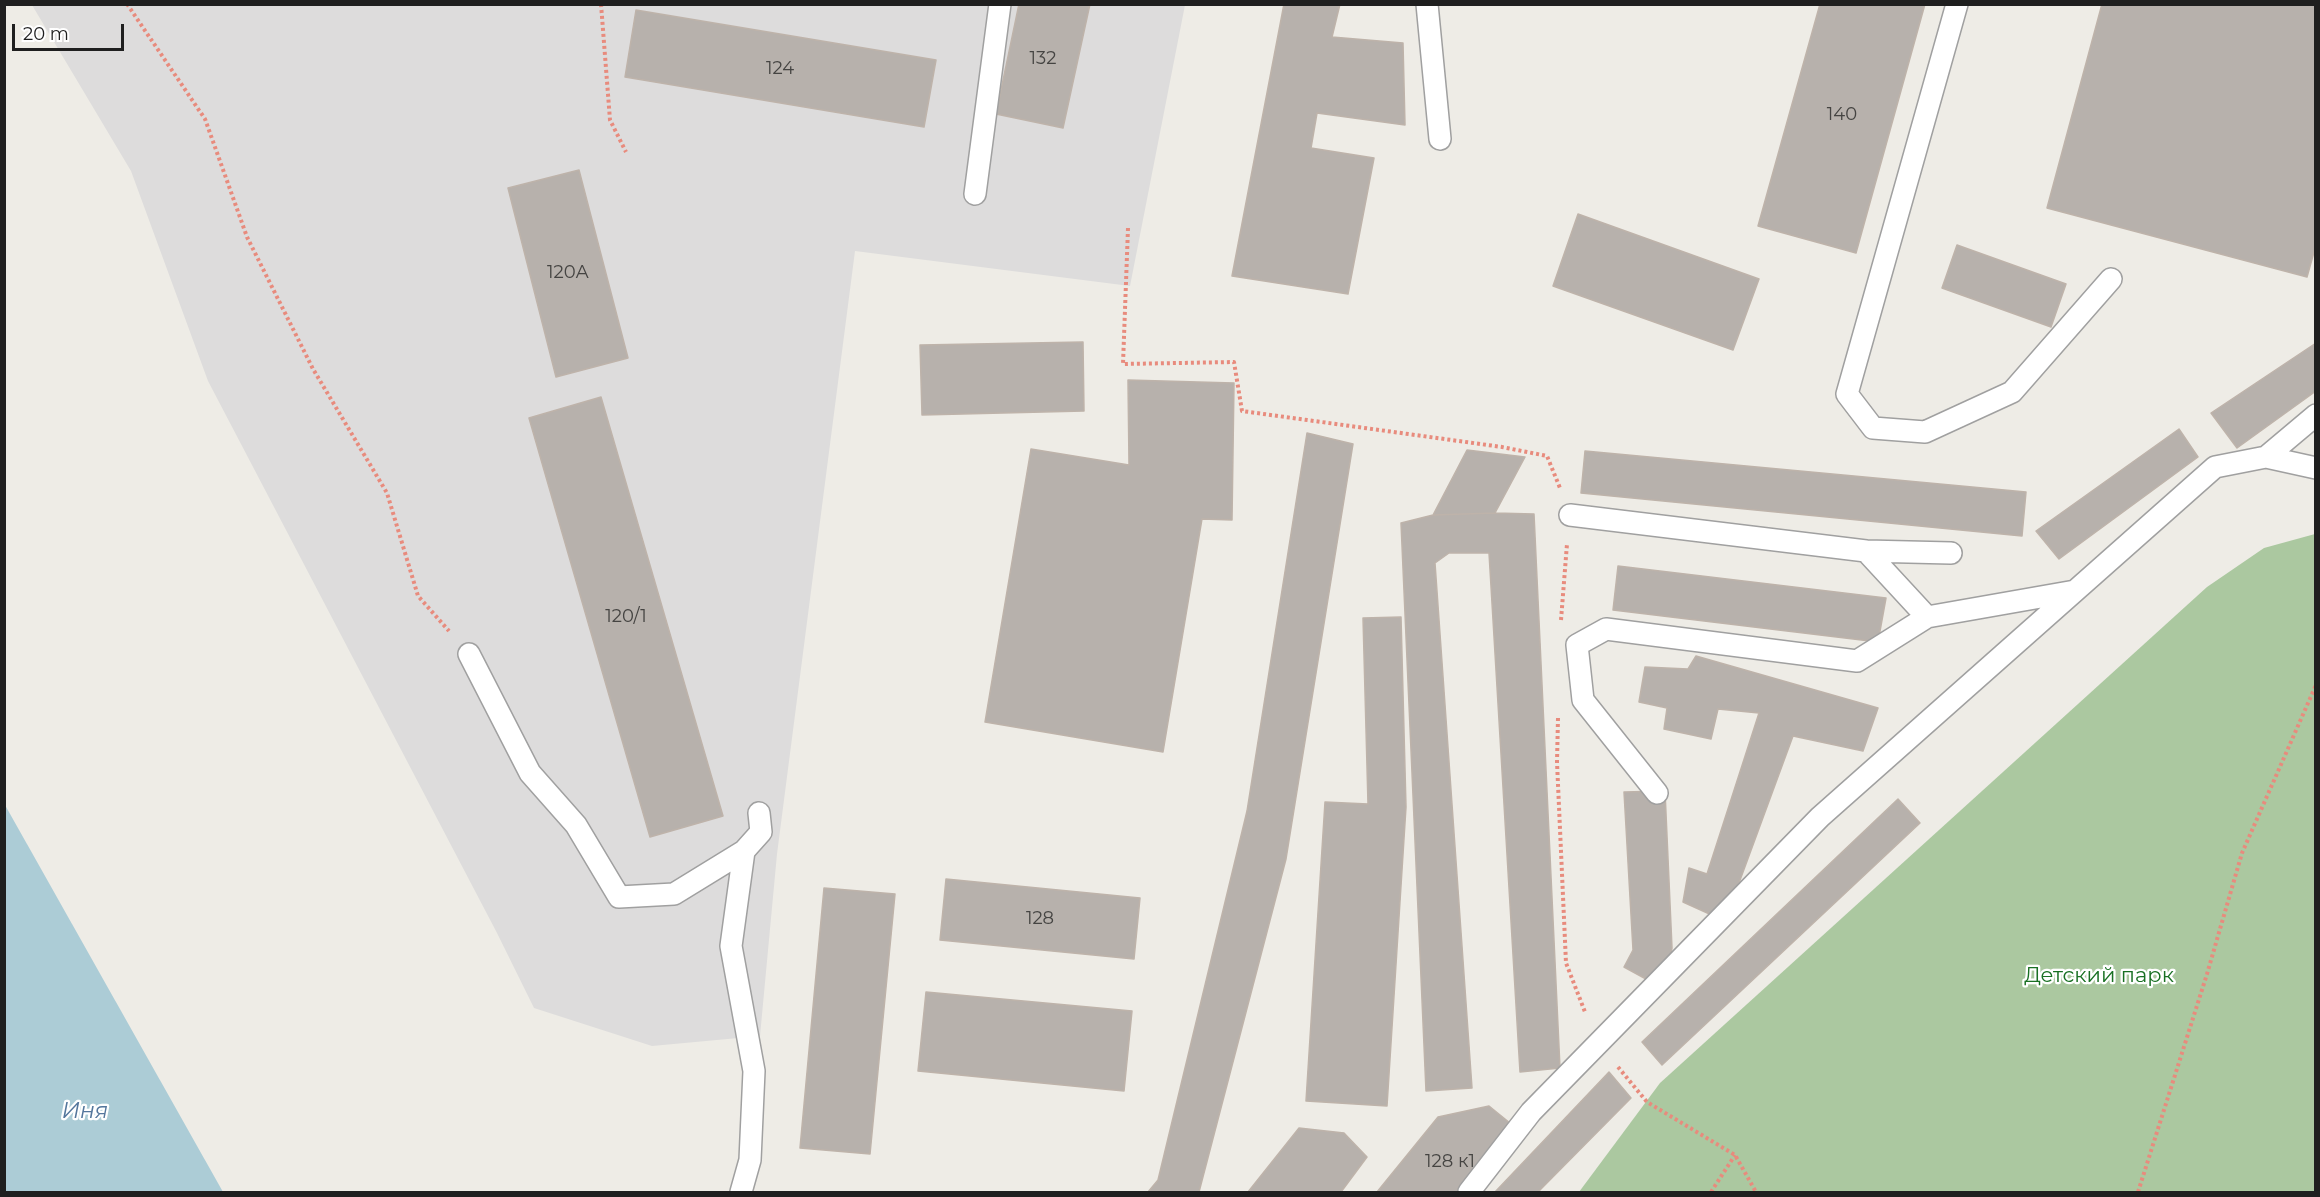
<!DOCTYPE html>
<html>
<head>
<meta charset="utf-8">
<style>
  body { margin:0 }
  #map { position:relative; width:2320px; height:1197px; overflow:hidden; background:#eeece6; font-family:Montserrat,sans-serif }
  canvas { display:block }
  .frame { position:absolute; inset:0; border:6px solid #1f1f1f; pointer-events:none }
  .scale { position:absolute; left:12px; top:24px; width:112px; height:27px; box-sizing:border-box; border:3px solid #1f1f1f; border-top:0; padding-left:8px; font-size:18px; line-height:21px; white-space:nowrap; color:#1f1f1f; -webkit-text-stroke:4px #fff; paint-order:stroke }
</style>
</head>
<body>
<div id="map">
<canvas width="2320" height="1197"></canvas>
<div class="frame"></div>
<div class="scale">20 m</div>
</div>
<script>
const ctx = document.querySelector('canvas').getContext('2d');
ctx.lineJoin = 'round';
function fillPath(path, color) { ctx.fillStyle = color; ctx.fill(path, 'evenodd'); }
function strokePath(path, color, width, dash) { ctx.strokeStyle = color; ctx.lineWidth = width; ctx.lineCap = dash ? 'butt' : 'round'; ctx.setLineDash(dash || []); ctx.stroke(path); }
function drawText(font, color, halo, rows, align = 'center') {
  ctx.font = font + ' Montserrat,sans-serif'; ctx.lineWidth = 4.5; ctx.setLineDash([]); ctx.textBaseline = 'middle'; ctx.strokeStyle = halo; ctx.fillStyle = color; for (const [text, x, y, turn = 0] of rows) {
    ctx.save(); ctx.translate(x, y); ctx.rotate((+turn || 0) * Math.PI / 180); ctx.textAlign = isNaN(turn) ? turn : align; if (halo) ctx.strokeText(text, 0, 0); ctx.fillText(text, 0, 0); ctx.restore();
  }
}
const residential = new Path2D(`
  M32 5H1185L1130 286 855 251 777 854 760 1036 652 1046 534 1008 497 933 208 381 131 171Z`);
const forest = new Path2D(`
  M2315 534V1192H1579L1660 1083 2207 587 2264 548Z`);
const water = new Path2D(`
  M5 805 223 1192H5Z`);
const building = new Path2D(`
  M1019 4H1090L1063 128 996 114Z
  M1284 4H1340L1332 37 1403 43 1405 125 1317 113 1311 148 1374 158 1348 294 1232 276Z
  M1820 4H1925L1856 253 1758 226Z
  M2102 4H2316V245L2307 277 2047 208Z
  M636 10 936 60 924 127 625 77Z
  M579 170 628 358 556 377 508 188Z
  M1578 214 1759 279 1733 350 1553 286Z
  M1957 245 2066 284 2051 327 1942 288Z
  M1083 342 1084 411 922 415 920 345Z
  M2316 343V391L2237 448 2211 413Z
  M1128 380 1234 383 1232 520 1202 519 1163 752 985 722 1031 449 1129 465Z
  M601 397 723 816 650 837 529 418Z
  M2179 429 2198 457 2059 559 2036 531Z
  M1307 433 1353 444 1286 859 1199 1192H1148L1158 1180 1247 811Z
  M1467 450 1525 457 1495 513 1433 515Z
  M1585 451 2026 492 2022 536 1581 493Z
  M1495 513 1534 514 1560 1068 1520 1072 1489 553H1449L1435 563 1472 1088 1426 1091 1401 523 1433 515Z
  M1618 566 1886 598 1878 642 1613 610Z
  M1401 617 1406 807 1387 1106 1306 1101 1325 802 1368 804 1363 618Z
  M1696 656 1878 708 1863 751 1793 736 1725 921 1683 902 1689 868 1707 874 1759 713 1718 709 1711 739 1664 729 1667 708 1639 702 1645 667 1688 669Z
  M1665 791 1672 948 1668 968 1657 985 1624 967 1633 950 1624 792Z
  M1898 799 1920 823 1662 1065 1642 1042Z
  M946 879 1140 898 1134 959 940 940Z
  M824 888 895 894 870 1154 800 1148Z
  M926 992 1132 1011 1124 1091 918 1071Z
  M1609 1072 1631 1098 1538 1192H1495Z
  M1489 1106 1521 1132 1476 1192H1377L1438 1117Z
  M1299 1128 1344 1133 1367 1157 1341 1192H1248Z`);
const path = new Path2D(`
  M127 4 205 119 247 237 313 369 387 493 418 596 449 631
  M601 4 610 120 626 152
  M1128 228 1123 364 1234 362 1242 411 1502 447 1547 456 1560 488
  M1561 620 1567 544
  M1558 718 1557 762 1566 963 1585 1012
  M1618 1067 1647 1102 1735 1155 1756 1192
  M1711 1192 1735 1155
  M2138 1192 2207 974 2242 853 2316 685`);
const lane = new Path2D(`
  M1427 4 1440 139
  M1957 4 1847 394 1873 428 1925 432 2012 392 2111 279
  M975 194 1000 4
  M2266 457 2316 468
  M1570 515 1866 551 1927 617 2075 591
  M1866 551 1951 553
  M469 654 530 773 576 825 619 897 674 894 744 851 761 832 759 813
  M1657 793 1583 700 1577 645 1606 629 1857 661 1927 617
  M741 1192 750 1160 754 1071 731 946 744 851
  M1469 1192 1531 1112 1820 817 2215 467 2266 457 2316 415`);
const numberNames = [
  ["132",1043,59],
  ["124",780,69],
  ["140",1842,115],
  ["120А",568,273],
  ["120/1",626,617],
  ["128",1040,919],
  ["128 к1",1450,1162]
];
const parkNames = [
  ["Детский парк",2099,976]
];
const waterNames = [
  ["Иня",85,1112]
];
fillPath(residential, '#dddcdc');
fillPath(forest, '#abc8a0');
fillPath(water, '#acccd6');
fillPath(building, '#b7b1ac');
strokePath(building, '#beb3aa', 1.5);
strokePath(lane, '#a0a0a0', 24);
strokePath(path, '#e88b7d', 4, [3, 3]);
strokePath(lane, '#fff', 21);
drawText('18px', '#454442', null, numberNames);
drawText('21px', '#197023', '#fff', parkNames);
drawText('italic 22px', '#54769c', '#fff', waterNames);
</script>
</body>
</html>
